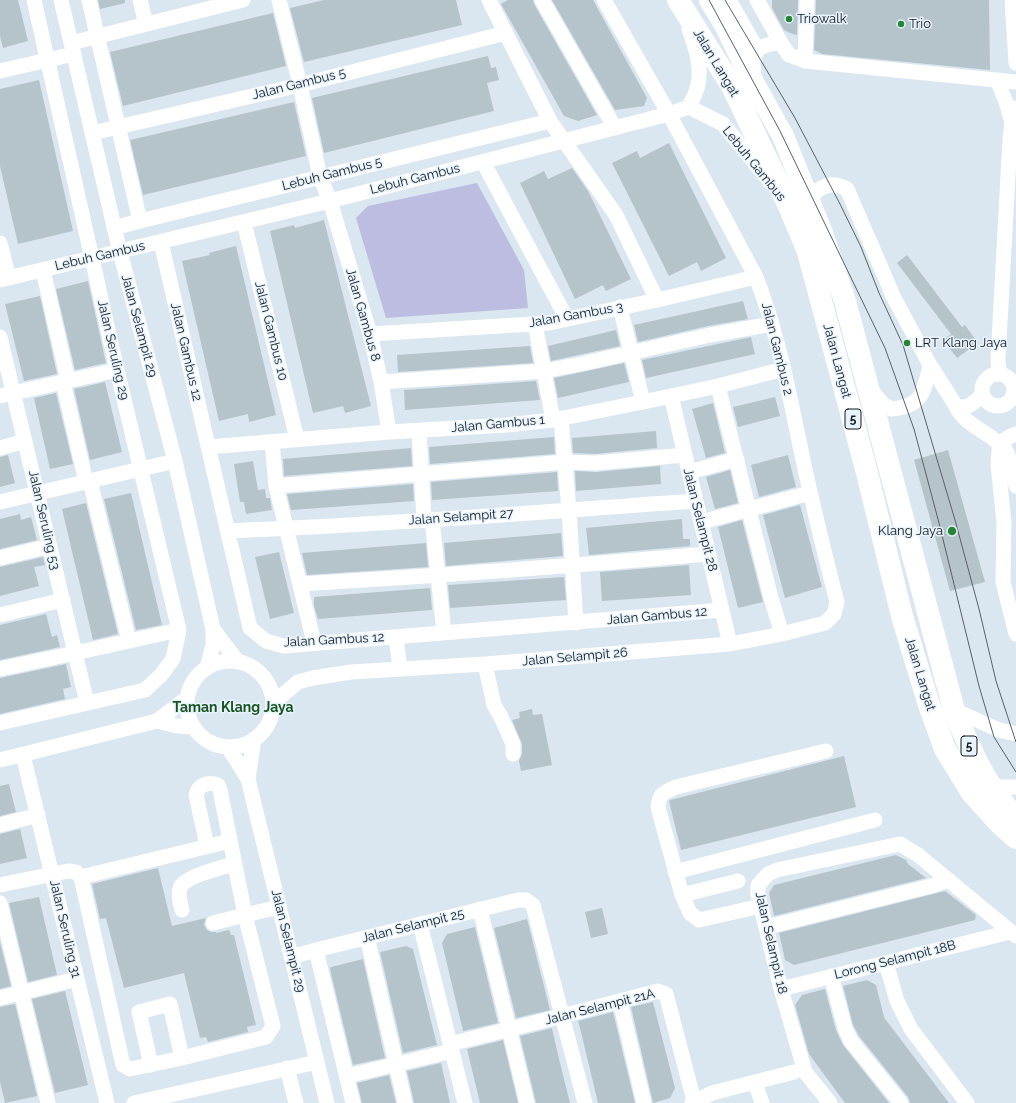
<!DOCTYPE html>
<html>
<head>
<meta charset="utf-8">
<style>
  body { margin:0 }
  canvas { display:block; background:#dae6f0 }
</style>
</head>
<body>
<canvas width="1016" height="1103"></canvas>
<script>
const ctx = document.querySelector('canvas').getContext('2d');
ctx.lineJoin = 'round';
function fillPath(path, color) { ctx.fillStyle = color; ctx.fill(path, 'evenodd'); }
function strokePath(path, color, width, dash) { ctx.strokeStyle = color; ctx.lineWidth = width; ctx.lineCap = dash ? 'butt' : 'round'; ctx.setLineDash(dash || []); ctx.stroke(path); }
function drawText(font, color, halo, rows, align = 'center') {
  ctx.font = font + ' Raleway,sans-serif'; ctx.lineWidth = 3; ctx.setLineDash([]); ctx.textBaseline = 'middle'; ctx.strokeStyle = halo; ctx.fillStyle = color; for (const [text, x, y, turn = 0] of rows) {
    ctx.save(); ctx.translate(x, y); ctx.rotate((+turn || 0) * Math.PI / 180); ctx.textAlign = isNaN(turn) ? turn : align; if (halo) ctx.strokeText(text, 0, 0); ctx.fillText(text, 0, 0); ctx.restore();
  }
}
const green = new Path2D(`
  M477 183 524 270 528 308 386 318 356 218 368 206Z`);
const building = new Path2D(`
  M0 0H18L28 41 3 48 0 36Z
  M98 0H125V3L100 9Z
  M324 0H456L462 25 304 62 290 8Z
  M508 0H533L534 4 597 115 578 121 564 116 501 4Z
  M552 0H593L647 98 644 106 615 110Z
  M772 0H798L797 35 790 33 784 30 772 8Z
  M816 0H989L990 70 822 54 814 50Z
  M273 13 286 66 123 106 110 52Z
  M488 56 491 68 496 67 499 80 487 83 494 111 324 153 312 98Z
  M39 80 73 231 18 244 0 166V89Z
  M294 102 306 156 143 195 130 140Z
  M669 143 726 258 701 271 697 262 669 276 612 163 637 151 640 158Z
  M572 168 588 191 631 279 606 291 603 285 575 299 520 183 544 171 548 179Z
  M324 220 371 406 345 413 343 406 313 413 270 231 294 225 295 228Z
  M236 246 276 415 249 422 248 414 219 421 182 261 210 255 209 253Z
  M907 255 962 327 965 325 978 343 957 358 943 340 951 334 897 263Z
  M88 281 106 363 75 370 56 289Z
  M40 296 57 374 24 381 5 304Z
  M743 301 748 319 708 326 638 342 634 325Z
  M616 330 620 346 551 361 548 346Z
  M751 337 755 354 646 378 642 360Z
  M530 346 533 363 398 372 397 355Z
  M624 363 629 382 558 398 554 378Z
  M536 381 540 400 405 410 404 390Z
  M105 382 122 452 90 460 74 389Z
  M56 393 73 464 50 469 34 398Z
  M775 397 780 416 738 427 733 407Z
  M713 403 725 453 706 458 692 409Z
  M656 431 657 448 595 454 573 453 572 438Z
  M554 437 555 454 430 464 429 447Z
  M411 448 412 466 284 476 283 459Z
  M948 450 985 582 950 591 914 460Z
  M8 455 15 483 0 487V457Z
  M788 455 796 487 759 497 751 465Z
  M253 461 258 490 265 489 266 498H270L272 510 246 514 244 502H240L234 464Z
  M660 466 661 484 576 491 575 471 596 472Z
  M730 470 738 503 715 509 706 477Z
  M557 472 558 491 432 500 431 482Z
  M413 484 414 501 291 510 287 494Z
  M131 493 162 625 136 630 104 499Z
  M86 503 118 634 93 640 62 509Z
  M800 505 822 587 785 598 763 515Z
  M20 514 21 520 31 517 37 540 0 549V519Z
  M682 519 683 539H690V546L589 555 586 528Z
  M742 520 763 602 738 608 718 527Z
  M561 533 563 556 446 566 444 543Z
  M426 543 428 567 307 575 302 553Z
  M279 552 294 613 270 619 255 557Z
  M43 557 45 565 34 567 39 586 0 596V567Z
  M689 565 691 595 602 601 600 572Z
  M564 577 566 600 450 608 448 585Z
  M430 588 432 610 318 619 314 606V597Z
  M46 614 52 637 57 635 60 647 0 660V625Z
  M66 664 71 687 63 689 65 699 0 714V678Z
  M532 709 533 715 542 714 552 765 521 771 519 761 522 754V744L512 720 520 718 519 712Z
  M844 756 856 807 681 850 669 801 670 800Z
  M9 784 16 812 0 816V786Z
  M20 829 27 858 0 864V834Z
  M896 855 906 860 908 864 926 878 774 916 769 893 774 885Z
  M158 868 172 926 206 918 204 925 207 930 211 932H216V933L229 930 231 935H234L256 1025 247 1027 248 1032 208 1042 206 1037 200 1038 184 973 124 988 106 918 100 919 92 884Z
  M945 891 976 915 975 920 794 965 785 960 779 933Z
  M39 897 57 975 28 982 9 903Z
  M602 908 608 934 591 938 585 912Z
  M527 919 550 1010 516 1018 494 928Z
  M475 927 498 1023 463 1031 442 943 447 934Z
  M0 942 11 986 0 989Z
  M406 946 413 949 437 1045 403 1053 380 952Z
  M363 959 385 1058 353 1065 330 969 331 967Z
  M867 980 876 985 884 1017 886 1020 949 1103H910L908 1097 859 1036 853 1025 843 986Z
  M825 989 836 1030 843 1045 889 1103H845L809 1054 795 1005 802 995Z
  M65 991 88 1085 55 1093 32 999Z
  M653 1002 675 1088 670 1098 653 1103 631 1007Z
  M15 1004 37 1096 5 1103 0 1082V1007Z
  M613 1012 635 1103H598L580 1028 578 1021Z
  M552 1028 558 1055 570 1103H536L520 1036Z
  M503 1040 518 1103H480L467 1049Z
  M441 1063 450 1103H414L407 1071Z
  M389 1075 396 1103H362L357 1083Z`);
const minor = new Path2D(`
  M61 0 120 252 175 461 213 629V645L207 668
  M89 0 140 221
  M140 0 146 24
  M279 0 300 85 320 177 330 201 370 334 381 382 389 432
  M489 0 550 121 616 215 657 300
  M542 0 615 128
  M729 0 757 49
  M757 0 781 43
  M1012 0 1016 63
  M689 29C695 46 702 66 698 84 697 92 692 100 689 107
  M71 43 243 0
  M805 61 807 0
  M0 71 74 54
  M754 78 753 63 757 49C765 45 772 43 781 43L789 55 805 61 1016 82
  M997 80 1006 102 1012 122
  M92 133 300 85 506 33
  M483 162 567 319
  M811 204 814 193C826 184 833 182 847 189L894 298 930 365C924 392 922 407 891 409L883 404 870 389
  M244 222 297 439
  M114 228 140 221 550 121
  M161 242 250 628 266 641 284 646 722 610
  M0 243 9 278
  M43 270 68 381
  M0 280 330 201 563 141 669 114 689 107 723 124 771 183
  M620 307 643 402
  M535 324 553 420
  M370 334 549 323 657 300 756 277
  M0 337 87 703
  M930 365 956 406C969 409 972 404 982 395
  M982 390a16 16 0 1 1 32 0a16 16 0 1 1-32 0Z
  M999 374 998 359 1010 139 1012 123 1016 108
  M63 382 86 482
  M381 382 544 371 581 364 710 335 772 324
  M718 386 771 598 782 634
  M0 396 117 370
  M671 396 730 644
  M956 406C965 427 992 432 1006 451 1010 456 1014 478 1016 486
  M561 418 569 510 576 623
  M419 430 424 520
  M1016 434 1009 437 1003 441 999 450 998 464 1004 523 1003 582 1016 634
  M272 442 276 486 314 643
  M208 447 389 432 507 425 553 420 643 402 718 386 784 369
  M0 448 25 441
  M689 472 737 459
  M90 481 129 641
  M276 486 565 462 595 463 685 455
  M0 502 175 461
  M432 519 444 633
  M701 522 810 493
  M227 531C383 525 539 512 695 501
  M0 558 50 546
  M300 584C436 576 572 566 708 554
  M0 615 63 600
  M213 629 238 662
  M396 637 400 669
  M187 704a43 43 0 1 1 86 0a43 43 0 1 1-86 0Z
  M485 664 494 705 501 717 513 744V754
  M0 669 75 653 179 630
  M273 703 298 682 313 678 351 672 485 664 730 644 782 634 825 623 834 614 837 602C825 555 813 507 803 460 790 398 779 336 756 277L669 114 604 0
  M954 710 999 730 1016 734
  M157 721 177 726 194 727
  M0 723 145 690 161 675 173 659 179 630 117 370 34 0
  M228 747 248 779 327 1103
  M23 755 107 1103
  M0 760 157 721 187 698
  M248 779 254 739
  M999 787H1016
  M0 825 38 815
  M207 846 196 795C198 785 208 781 218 785L220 790 245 915 213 923
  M675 872 875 820
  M81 877 230 841
  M0 885 68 871 76 872 81 877 123 1065 130 1069 182 1058 266 1037 273 1026 245 915 279 907
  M682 895 738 881
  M0 903 48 1103
  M761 906 699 920 690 913 682 895 658 807C659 793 664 793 676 787L826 751
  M480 909 527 1103
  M182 910C180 903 178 895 180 888 183 877 223 867 234 864
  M420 924 465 1103
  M767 927 935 885 949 880
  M367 937 405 1103
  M316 950 353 1103
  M291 957 316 950 518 900H526L533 905 585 1103
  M886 963 897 1001 911 1029 967 1103
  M831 976 845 1028 851 1041 901 1103
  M781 989 1010 932
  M0 998 77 979
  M620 1001 644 1103
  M450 1044 562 1016 658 991 666 994 694 1101
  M151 1065 139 1012 170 1004 182 1058
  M287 1068 296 1103
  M347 1076 452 1051
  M755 1082 762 1103
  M134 1103 317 1062
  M692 1103 712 1093 794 1072
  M830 1103 805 1072 781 989 758 895V885L768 874 777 870 900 844 918 855 1016 936`);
const highway = new Path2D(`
  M678 0 733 88 789 206 808 252 867 473 902 616 929 705 945 749 972 793 1000 824 1016 838
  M710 0 724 23 754 84 783 136 822 233 845 301 954 710C969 747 987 789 1016 817`);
const tram = new Path2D(`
  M709 0 780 131 885 348 914 429 939 523 979 686 994 737 1016 772
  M725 0 795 118 840 204 861 247 879 293 903 345 955 520 979 609 996 681 1016 742`);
const markers = [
  [789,19,4,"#288536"],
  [901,24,4,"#288536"],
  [907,343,4,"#288536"],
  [952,531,5,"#288536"]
];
const shields = [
  [853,419,16],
  [969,746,16]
];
const shieldNames = [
  ["5",853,419],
  ["5",969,746]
];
const poiNames = [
  ["Triowalk",797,19],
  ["Trio",909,24],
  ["LRT Klang Jaya",915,343],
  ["Klang Jaya",943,531,"right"]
];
const streetNames = [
  ["Jalan Langat",716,63,59],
  ["Jalan Gambus 5",299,84,-14],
  ["Lebuh Gambus",754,164,51],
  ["Lebuh Gambus 5",332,174,-14],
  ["Lebuh Gambus",415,179,-14],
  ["Lebuh Gambus",100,256,-13],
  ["Jalan Gambus 8",363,315,74],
  ["Jalan Gambus 3",576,315,-10],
  ["Jalan Selampit 29",139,326,75],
  ["Jalan Gambus 10",271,331,76],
  ["Jalan Gambus 2",777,349,76],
  ["Jalan Seruling 29",113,350,77],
  ["Jalan Gambus 12",186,352,77],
  ["Jalan Langat",837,361,75],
  ["Jalan Gambus 1",498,424,-5],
  ["Jalan Selampit 27",461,517,-4],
  ["Jalan Seruling 53",44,520,77],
  ["Jalan Selampit 28",700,520,76],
  ["Jalan Gambus 12",657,616,-5],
  ["Jalan Gambus 12",334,640,-3],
  ["Jalan Selampit 26",575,657,-5],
  ["Jalan Langat",920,674,73],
  ["Jalan Selampit 25",413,926,-14],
  ["Jalan Seruling 31",65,929,77],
  ["Jalan Selampit 29",288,941,76],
  ["Jalan Selampit 18",771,943,77],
  ["Lorong Selampit 18B",895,960,-14],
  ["Jalan Selampit 21A",600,1007,-14]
];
const neighbourhoodNames = [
  ["Taman Klang Jaya",233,708]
];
fillPath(green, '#bcbde1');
fillPath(building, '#b5c4cb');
strokePath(minor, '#fff', 15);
strokePath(highway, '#fff', 22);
strokePath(tram, '#5a6166', 1);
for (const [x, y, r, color] of markers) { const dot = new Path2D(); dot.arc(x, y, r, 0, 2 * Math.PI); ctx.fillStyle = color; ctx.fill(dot); strokePath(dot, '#e7f3fd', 1.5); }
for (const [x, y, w] of shields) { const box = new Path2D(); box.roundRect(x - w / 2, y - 10, w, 20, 3); ctx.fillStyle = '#e7f3fd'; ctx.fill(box); strokePath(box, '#14181b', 1); }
drawText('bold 12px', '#14181b', null, shieldNames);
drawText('13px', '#14181b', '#e7f3fd', poiNames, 'left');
drawText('13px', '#14181b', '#e7f3fd', streetNames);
drawText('bold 14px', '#195321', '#e7f3fd', neighbourhoodNames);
</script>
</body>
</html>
